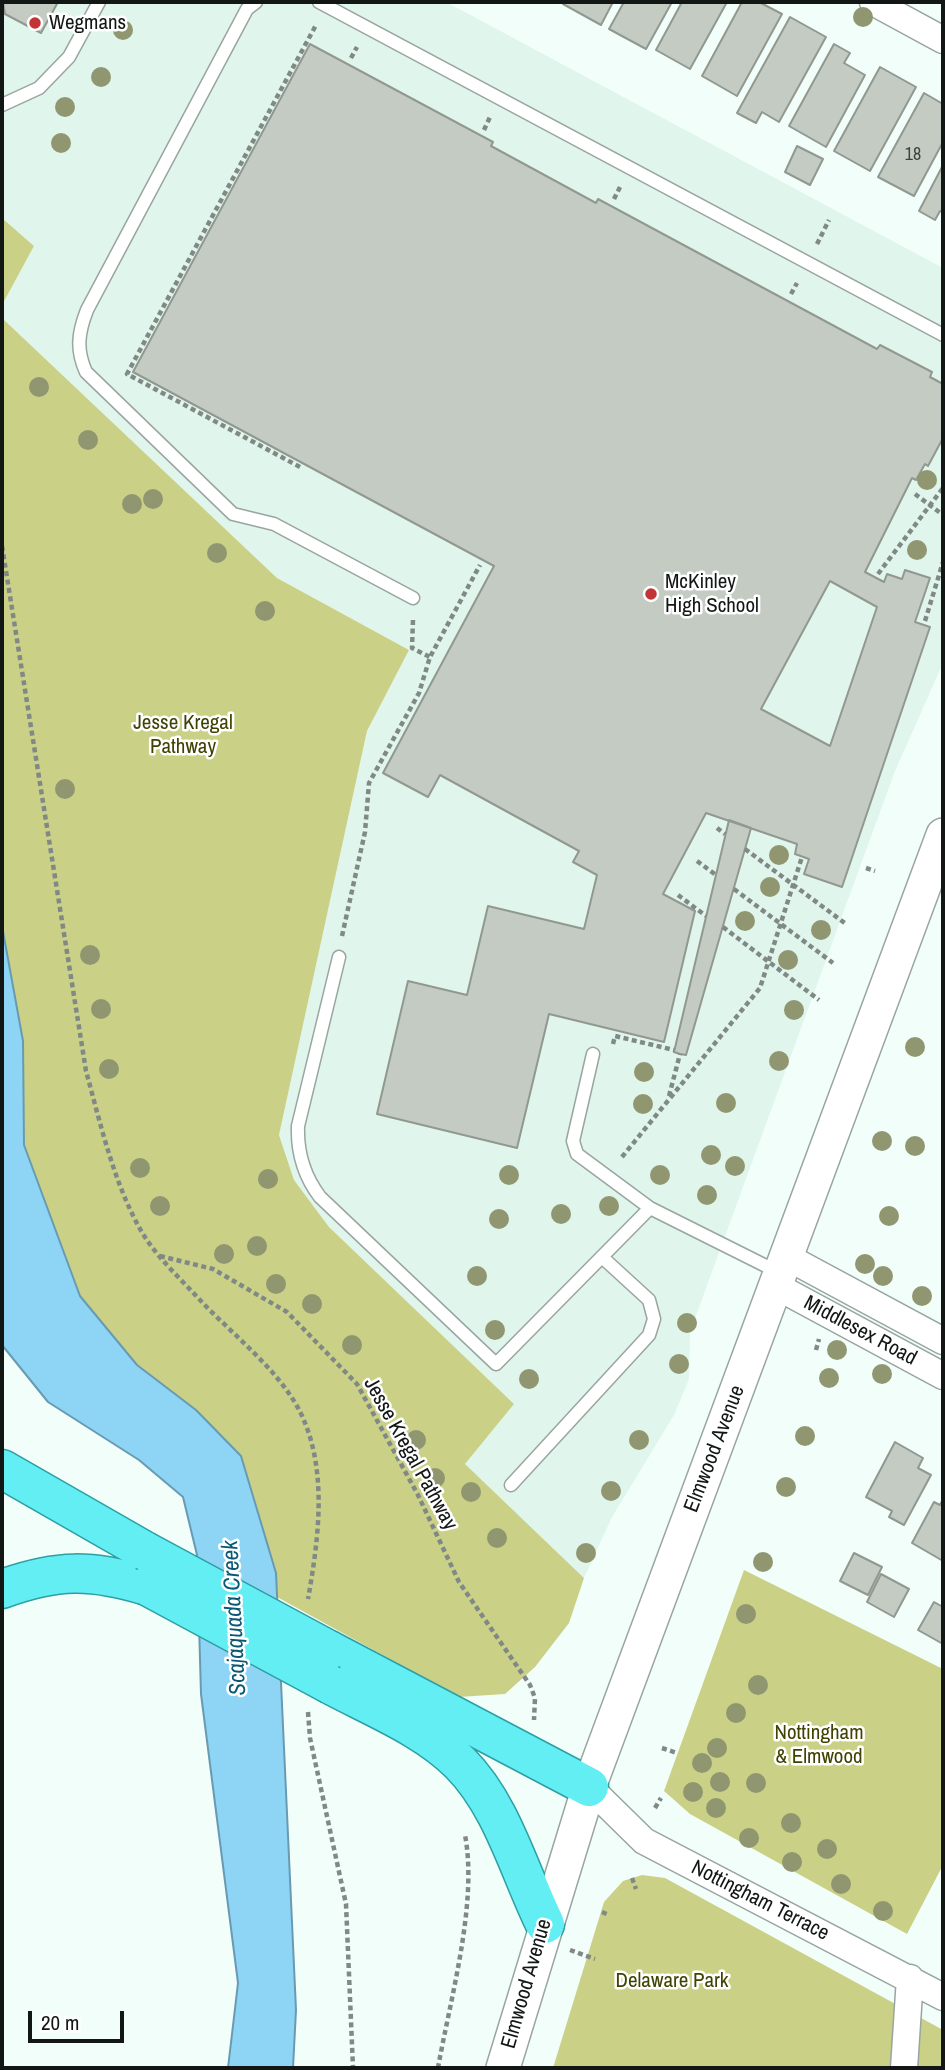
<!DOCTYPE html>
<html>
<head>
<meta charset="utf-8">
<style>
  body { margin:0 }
  #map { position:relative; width:945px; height:2070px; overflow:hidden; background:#f2fefa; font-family:"Archivo Narrow",sans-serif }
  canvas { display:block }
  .frame { position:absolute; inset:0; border:4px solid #121615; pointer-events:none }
  .scale { position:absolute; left:28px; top:2011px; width:96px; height:32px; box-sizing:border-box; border:4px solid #121615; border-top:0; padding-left:9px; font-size:21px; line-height:24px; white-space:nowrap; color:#121615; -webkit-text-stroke:5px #fff; paint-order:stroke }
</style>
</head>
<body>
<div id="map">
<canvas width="945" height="2070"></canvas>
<div class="frame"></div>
<div class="scale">20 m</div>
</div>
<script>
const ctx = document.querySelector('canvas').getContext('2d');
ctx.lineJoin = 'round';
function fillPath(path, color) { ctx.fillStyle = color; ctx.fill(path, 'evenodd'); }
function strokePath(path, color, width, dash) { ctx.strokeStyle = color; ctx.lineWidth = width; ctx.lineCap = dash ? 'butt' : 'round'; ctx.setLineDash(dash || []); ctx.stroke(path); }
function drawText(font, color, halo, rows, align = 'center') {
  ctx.font = font + ' "Archivo Narrow",sans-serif'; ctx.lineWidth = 5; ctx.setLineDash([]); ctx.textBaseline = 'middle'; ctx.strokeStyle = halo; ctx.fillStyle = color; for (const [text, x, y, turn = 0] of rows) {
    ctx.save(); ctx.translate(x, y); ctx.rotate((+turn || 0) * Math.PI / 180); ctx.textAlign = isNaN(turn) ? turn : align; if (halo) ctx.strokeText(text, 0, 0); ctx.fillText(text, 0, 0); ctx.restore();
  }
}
const built = new Path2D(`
  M2 2H446L943 268V663L895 771 690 1332 689 1379 674 1415 612 1517 584 1578 465 1464 514 1404 329 1227 294 1180 279 1135 367 731 409 650 277 578 2 318V305L34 246 2 218Z`);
const green = new Path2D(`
  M2 218 34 246 2 305Z
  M2 318 277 578 409 650 367 731 279 1135 294 1180 329 1227 514 1404 465 1464 584 1578 569 1623 535 1667 505 1694 459 1697 277 1597 241 1456 196 1410 137 1365 80 1296 24 1145 23 1041 2 926Z
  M744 1570 943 1669V1865L907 1934 690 1814 664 1791Z
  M642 1875 665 1878 943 2030V2068H553L604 1902 623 1881Z`);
const water = new Path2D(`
  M2 926 23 1041 24 1145 80 1296 137 1365 196 1410 241 1456 276 1573 296 2010 293 2068H228L238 1983 201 1694 197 1555 183 1497 139 1460 48 1402 2 1345Z`);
const building = new Path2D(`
  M3 2H58L41 33 5 14Z
  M564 2H613L601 25 563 4Z
  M624 2H672L646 49 609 29Z
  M682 2H727L690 69 656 50Z
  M742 2H759L782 14 737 96 702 76Z
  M790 17 826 37 779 122 762 112 756 123 737 113Z
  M310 44 493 142 491 146 596 203 598 199 877 349 880 345 932 372 930 377 943 384V438L928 466 925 464 916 480 912 478 865 572 884 582 887 574 902 579 905 570 930 578 915 622 930 627 842 887 804 874 809 859 795 854 797 844 706 813 663 894 695 911 664 1042 549 1014 517 1148 377 1114 408 981 467 995 488 906 584 929 597 875 573 862 579 851 440 775 428 797 383 773 494 566 133 372ZM830 581 877 607 830 746 761 709Z
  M834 44 850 53 844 63 865 75 826 147 789 126Z
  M880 67 916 87 870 171 834 151Z
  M924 93 943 104V142L914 196 878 177Z
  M797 146 823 159 810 185 785 172Z
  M943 165V212L940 211 935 220 919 211Z
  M729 820 751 828 686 1055 680 1054 674 1052Z
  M895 1442 923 1458 918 1468 931 1475 904 1525 889 1517 892 1511 866 1497Z
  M943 1499V1561L912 1543 934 1502 940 1505Z
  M854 1553 882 1567 868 1595 840 1581Z
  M881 1574 909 1589 894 1617 867 1602Z
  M934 1602 943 1607V1644L918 1630Z`);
const path = new Path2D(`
  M351 58 357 47
  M484 130 490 117
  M614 199 620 187
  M817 244 829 220
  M791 294 797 283
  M300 467 127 374 316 25
  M915 494 943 515
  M2 546 86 1071C100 1122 113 1180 139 1227 154 1255 179 1277 200 1300 232 1334 274 1366 297 1406 329 1464 319 1537 308 1599
  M878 574 943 488
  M413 620 412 648 430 657
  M925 621 943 562
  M717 828 725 834
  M745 849 846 924
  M697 861 716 875
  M866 868 875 871
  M734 889 833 963
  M678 895 706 916
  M723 927 819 1000
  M342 936 365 832 369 783 419 693 430 657 480 565
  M613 1044 615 1036 674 1050
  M669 1096 680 1054
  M622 1157 760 988 802 857
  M160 1256 213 1269 287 1312 357 1384 418 1495 459 1582 530 1685 535 1698 534 1720
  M816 1350 819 1339
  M308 1712 310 1738 346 1904 353 2068
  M662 1748 677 1753
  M655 1808 661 1798
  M632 1878 636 1889
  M602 1912 609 1915
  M570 1950 595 1959
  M438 2068C450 2000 478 1903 465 1835`);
const service = new Path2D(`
  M256 2 247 9 87 310C78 333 76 350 86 372L233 514 274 524 413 598
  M319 2 943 335
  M2 105 39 88 69 57 99 2
  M339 957 298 1126C297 1152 304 1176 320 1197L496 1364 650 1208
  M593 1054 573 1141 577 1154 650 1208 780 1273
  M511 1485 649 1335 654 1319 649 1300 602 1257`);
const minor = new Path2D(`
  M873 2 943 40
  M787 1257 943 1341
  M776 1286 943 1376
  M589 1787 644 1841 943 1997
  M904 2068 910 1978`);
const tertiary = new Path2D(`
  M503 2068 589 1787 943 835`);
const trunk = new Path2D(`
  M2 1469 145 1551
  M2 1589C57 1569 91 1569 147 1586
  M329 1650 589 1787
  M331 1685C374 1708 425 1728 460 1763 502 1805 519 1871 545 1924`);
const trunkBridge = new Path2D(`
  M145 1551 329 1650
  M147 1586 331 1685`);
const trees = [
  [863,17],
  [123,30],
  [101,77],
  [65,107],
  [61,143],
  [39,387],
  [88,440],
  [927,480],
  [153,499],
  [132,504],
  [917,550],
  [217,553],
  [265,611],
  [65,789],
  [779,855],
  [770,887],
  [745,921],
  [821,930],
  [90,955],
  [788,960],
  [101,1009],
  [794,1010],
  [915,1047],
  [779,1061],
  [109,1069],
  [644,1072],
  [726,1103],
  [643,1104],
  [882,1141],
  [915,1146],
  [711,1155],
  [735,1166],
  [140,1168],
  [509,1175],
  [660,1175],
  [268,1179],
  [707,1195],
  [160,1206],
  [609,1206],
  [561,1214],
  [889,1216],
  [499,1219],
  [257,1246],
  [224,1254],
  [865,1264],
  [477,1276],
  [883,1276],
  [276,1284],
  [922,1296],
  [312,1304],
  [687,1323],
  [495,1330],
  [352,1345],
  [837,1350],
  [679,1364],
  [882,1374],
  [829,1378],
  [529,1379],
  [805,1436],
  [416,1440],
  [639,1440],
  [435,1478],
  [786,1487],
  [611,1491],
  [471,1492],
  [497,1538],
  [586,1553],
  [763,1562],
  [746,1614],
  [758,1685],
  [736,1713],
  [717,1748],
  [702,1763],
  [720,1782],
  [756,1783],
  [693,1792],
  [716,1808],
  [791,1823],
  [749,1838],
  [827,1849],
  [792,1862],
  [841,1884],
  [883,1911]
];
const markers = [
  [35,23,7,"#c33434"],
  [651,594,7,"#c33434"]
];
const numberNames = [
  ["18",913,155]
];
const poiNames = [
  ["Wegmans",49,23],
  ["McKinley",665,582],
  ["High School",665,606]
];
const parkNames = [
  ["Jesse Kregal",183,723],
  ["Pathway",183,747],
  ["Nottingham",819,1733],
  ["& Elmwood",819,1757],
  ["Delaware Park",672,1981]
];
const streetNames = [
  ["Middlesex Road",860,1331,28],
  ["Elmwood Avenue",715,1449,-69],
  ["Jesse Kregal Pathway",410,1454,61],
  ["Nottingham Terrace",760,1901,27],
  ["Elmwood Avenue",527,1984,-74]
];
const waterNames = [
  ["Scajaquada Creek",235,1618,-93]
];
fillPath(built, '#e0f5ec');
fillPath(green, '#cad186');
fillPath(water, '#8dd4f5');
strokePath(water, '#689bb2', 2);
fillPath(building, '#c3cbc2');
strokePath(building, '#919890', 2);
strokePath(service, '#99a5a0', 15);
strokePath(minor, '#99a5a0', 29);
strokePath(tertiary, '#99a5a0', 36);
strokePath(trunk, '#2d9fa4', 41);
strokePath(path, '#818987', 4.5, [5, 3.5]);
strokePath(service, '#fff', 12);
strokePath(minor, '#fff', 26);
strokePath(tertiary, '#fff', 33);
strokePath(trunk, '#63eef4', 38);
strokePath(trunkBridge, '#2d9fa4', 41, []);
strokePath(trunkBridge, '#63eef4', 38);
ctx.fillStyle = '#909770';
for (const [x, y] of trees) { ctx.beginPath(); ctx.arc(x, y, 10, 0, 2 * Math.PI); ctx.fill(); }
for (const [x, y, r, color] of markers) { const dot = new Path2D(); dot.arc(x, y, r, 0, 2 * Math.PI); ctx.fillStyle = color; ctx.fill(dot); strokePath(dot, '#fff', 2.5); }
drawText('18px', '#3e4340', null, numberNames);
drawText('21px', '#121615', '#fff', poiNames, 'left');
drawText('21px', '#3f4200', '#fff', parkNames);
drawText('21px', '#121615', '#fff', streetNames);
drawText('italic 23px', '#0b5874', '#fff', waterNames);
</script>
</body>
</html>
